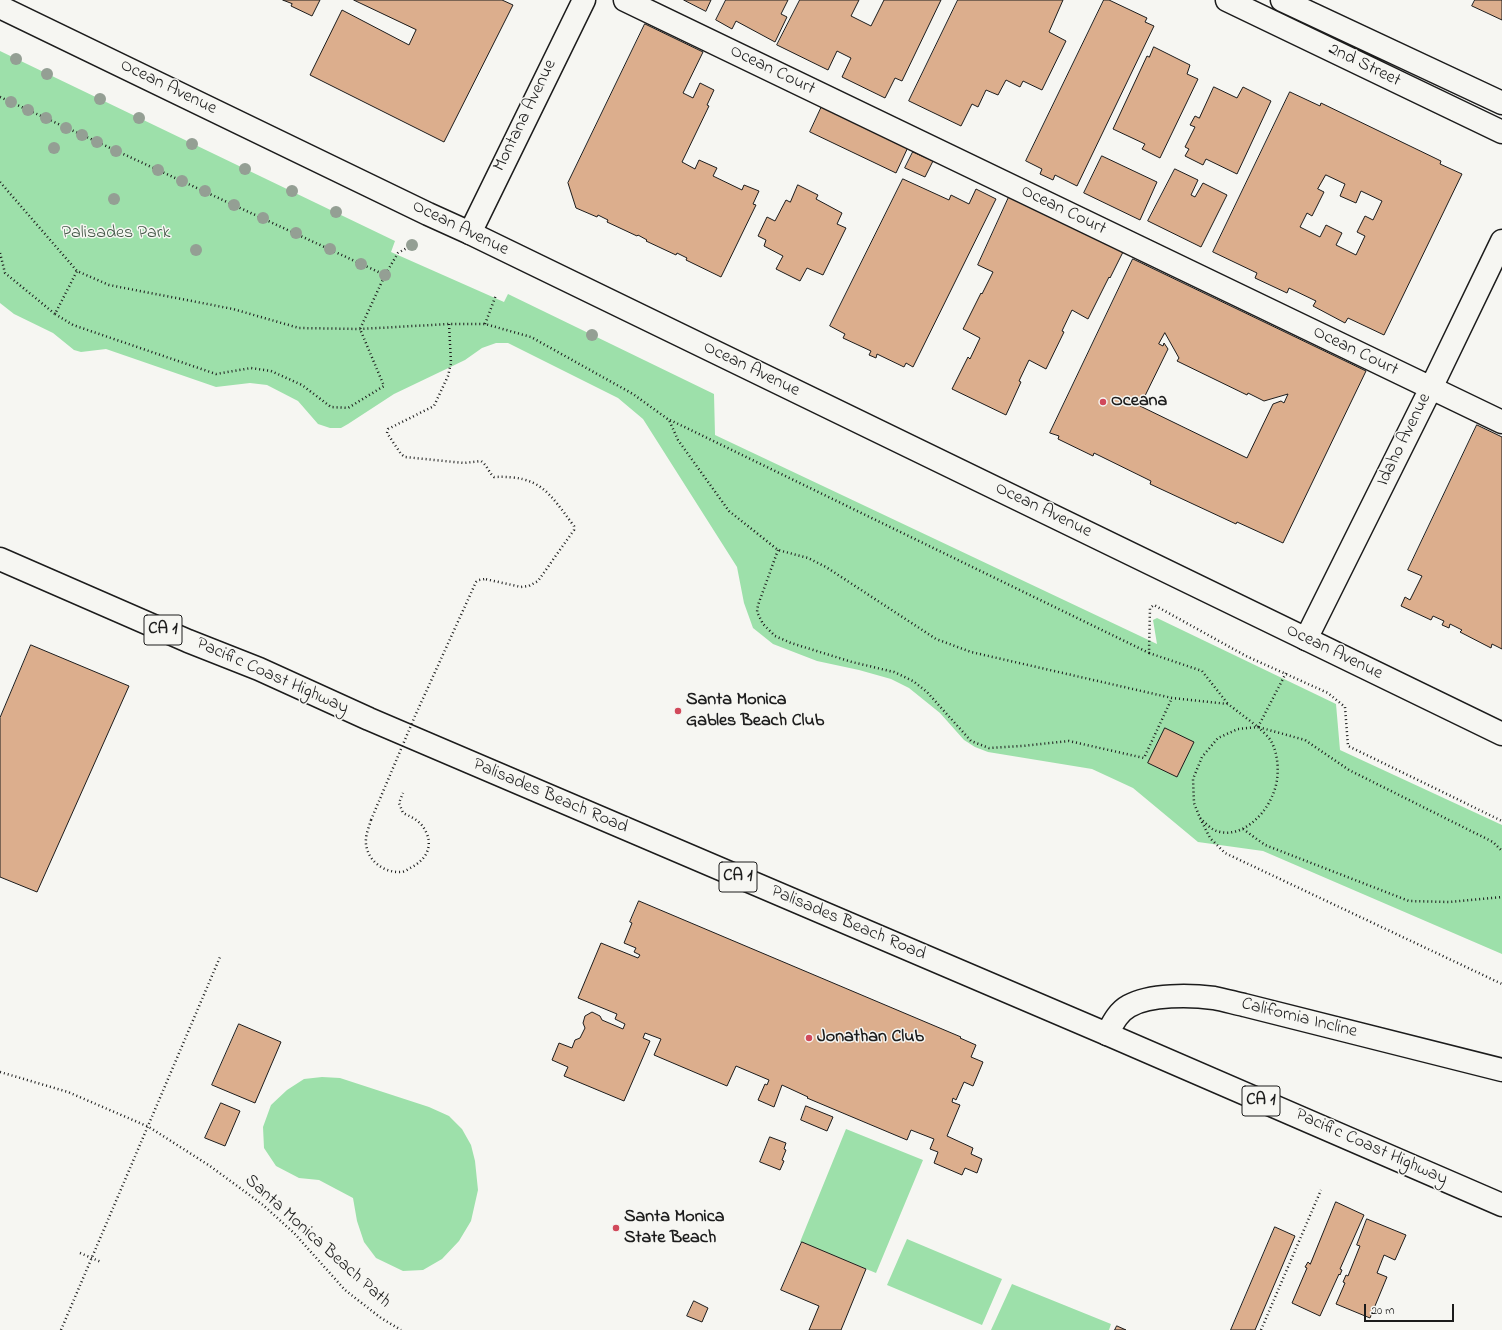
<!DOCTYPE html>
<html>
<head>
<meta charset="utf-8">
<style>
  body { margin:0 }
  #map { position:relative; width:1502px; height:1330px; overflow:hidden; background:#f6f6f2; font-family:"Indie Flower",sans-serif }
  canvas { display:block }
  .scale { position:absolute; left:1364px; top:1304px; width:90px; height:18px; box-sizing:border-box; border:2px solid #1c1c1c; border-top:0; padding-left:5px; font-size:12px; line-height:14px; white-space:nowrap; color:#1c1c1c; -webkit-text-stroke:3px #f6f6f2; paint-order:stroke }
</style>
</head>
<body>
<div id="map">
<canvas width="1502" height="1330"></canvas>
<div class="scale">20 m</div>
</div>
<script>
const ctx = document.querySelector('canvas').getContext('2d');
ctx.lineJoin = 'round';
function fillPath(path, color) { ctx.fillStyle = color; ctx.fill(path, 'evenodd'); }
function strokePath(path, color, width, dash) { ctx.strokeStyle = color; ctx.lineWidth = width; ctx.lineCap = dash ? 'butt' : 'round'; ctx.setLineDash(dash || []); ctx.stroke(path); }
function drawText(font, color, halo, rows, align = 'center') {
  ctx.font = font + ' "Indie Flower",sans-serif'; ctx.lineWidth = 3; ctx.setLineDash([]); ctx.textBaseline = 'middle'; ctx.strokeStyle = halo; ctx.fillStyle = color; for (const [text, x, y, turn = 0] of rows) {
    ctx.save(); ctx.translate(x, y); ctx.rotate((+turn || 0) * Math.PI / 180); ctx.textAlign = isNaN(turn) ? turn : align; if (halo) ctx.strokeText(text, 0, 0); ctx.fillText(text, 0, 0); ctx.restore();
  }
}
const green = new Path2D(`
  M0 51 395 241 391 252 504 302 508 294 714 394 715 435 1157 644 1153 620 1157 618 1336 704 1340 750 1502 825V954L1263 851 1198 842 1133 788 1092 769 988 752 975 747 964 740 940 713 909 688 891 679 859 670 817 661 773 644 753 628 744 603 737 567 643 419 618 398 508 343H496L482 348 465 360 394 394 348 424 341 428H330L318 424 298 401 267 385 250 383 216 387 106 349 81 352 74 350 53 333 14 314 0 303Z
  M322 1077 340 1078 429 1107 449 1116 462 1129 471 1145 475 1161 478 1190 471 1221 459 1241 442 1259 423 1270 403 1271 376 1258 364 1242 357 1221 353 1198 319 1180 299 1178 276 1166 264 1148 263 1127 271 1105 287 1090 304 1079Z
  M846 1129 923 1160 876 1273 800 1242Z
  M907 1239 1002 1279 982 1325 887 1285Z
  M1012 1284 1111 1324 1109 1330H991Z`);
const building = new Path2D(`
  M283 0H320L312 16 291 6 292 4Z
  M354 0H502L513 5 444 142 310 75 342 10 409 45 416 30Z
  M684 0H711L706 11Z
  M726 0H788L781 14 787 17 775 42 736 21 732 29 716 20Z
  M800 0H859L851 16 871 26 884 0H941L902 81 895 78 885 98 842 77 851 58 837 51 828 70 777 45Z
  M958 0H1063L1049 32 1066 41 1042 90 1023 81 1020 87 1006 80 998 95 986 90 978 107 972 104 961 126 909 101Z
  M1104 0H1109L1147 18 1145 22 1154 26 1077 186 1055 175 1053 180 1040 174 1042 169 1026 161Z
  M1475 0H1502V20L1472 6Z
  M645 24 703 52 683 93 693 98 700 83 714 90 707 105 709 106 682 162 695 169 699 160 717 168 713 176 742 190 744 185 759 191 753 204 756 205 721 277 686 260 687 258 677 253 676 255 646 241 647 240 638 235 637 236 607 222 608 220 598 215 597 217 576 208 568 183Z
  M1154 47 1190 65 1187 74 1198 79 1160 158 1142 149 1145 144 1113 129 1147 56 1149 57Z
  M1214 87 1237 98 1243 87 1271 101 1237 174 1206 159 1203 165 1185 156 1189 149 1185 147 1195 127 1190 125 1195 116 1199 118Z
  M1290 92 1320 106 1321 103 1441 161 1440 164 1462 174 1384 335 1348 318 1345 323 1313 306 1316 301 1289 288 1287 293 1255 278 1257 273 1213 252ZM1326 175 1345 184 1340 196 1356 203 1361 191 1382 201 1373 220 1365 216 1357 232 1365 236 1356 255 1336 245 1342 233 1326 225 1320 237 1300 227 1307 213 1312 216 1324 192 1318 189Z
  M823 104 909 145 896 173 810 132Z
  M913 152 933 161 925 177 905 168Z
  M1102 156 1157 182 1140 220 1084 193Z
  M1175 169 1198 180 1191 195 1195 197 1203 183 1227 195 1201 247 1148 221Z
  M903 179 949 200 951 195 969 204 976 189 996 199 913 367 906 363 904 367 877 354 876 358 869 355 871 351 843 338 845 334 830 326Z
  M798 185 818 195 816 199 842 213 837 224 846 228 823 275 807 268 800 281 776 269 783 256 764 246 766 240 758 236 767 217 775 221 786 200 790 202Z
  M1009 197 1123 252 1110 278 1109 277 1088 319 1072 310 1062 331 1064 332 1046 369 1029 360 1019 381 1021 382 1006 415 952 389 968 357 970 359 980 338 963 329 981 293 982 294 993 272 978 265Z
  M1133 259 1366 371 1283 543 1237 522 1236 524 1150 484 1151 481 1094 453 1093 456 1058 439 1059 436 1050 433ZM1165 333 1179 358 1177 361 1247 395 1248 393 1264 401 1288 394 1284 403 1281 401 1273 404 1247 458 1140 406 1168 349 1164 343 1163 346 1159 344Z
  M1477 425 1502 437V649L1492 644 1491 648 1460 632 1462 630 1450 624 1449 628 1442 625 1444 621 1433 616 1431 620 1401 606 1405 597 1410 600 1422 576 1408 570Z
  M31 645 129 686 37 892 0 877V718Z
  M1165 728 1194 742 1177 777 1148 763Z
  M639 901 961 1037 960 1038 976 1045 971 1057 983 1062 973 1086 964 1082 956 1100 953 1098 952 1102 960 1105 947 1136 973 1148 971 1154 982 1159 977 1173 965 1168 962 1175 934 1163 938 1152 930 1149 934 1139 911 1130 907 1140 807 1098 808 1097 782 1085 774 1107 758 1100 765 1084 767 1085 769 1080 736 1066 727 1086 654 1055 661 1039 645 1033 643 1038 650 1041 624 1101 564 1076 568 1067 552 1060 559 1043 572 1048 575 1040 580 1038 585 1028 583 1023 585 1016 592 1012 600 1016 602 1020 623 1029 625 1024 615 1019 617 1014 578 998 601 943 638 958 640 955 634 952 636 948 624 943 632 923 630 922Z
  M239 1024 281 1042 255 1103 212 1085Z
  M221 1103 240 1111 225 1146 205 1138Z
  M806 1106 833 1117 827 1131 801 1120Z
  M770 1137 786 1143 784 1149 786 1150 782 1160 784 1161 780 1170 760 1162Z
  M1336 1202 1364 1215 1340 1269 1342 1270 1340 1275 1339 1274 1320 1316 1292 1303 1307 1268 1305 1267 1308 1262 1310 1264Z
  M1367 1219 1406 1235 1395 1260 1384 1255 1377 1273 1387 1277 1370 1318 1336 1304 1345 1283 1343 1282 1346 1275 1348 1276 1360 1246 1357 1245Z
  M1275 1227 1295 1236 1255 1330H1231Z
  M802 1242 866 1269 841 1330H809L819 1306 781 1290Z
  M694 1301 708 1308 702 1322 687 1316Z
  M1117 1326 1126 1330H1115Z`);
const path = new Path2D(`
  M0 97 385 275
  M0 182 77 271 109 285 233 309 299 328 360 329 449 324H485L531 337 633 394 669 420 678 440 729 511 778 550 808 558 826 567 936 639 971 652 1172 698 1228 704 1258 727 1305 740 1349 770 1493 842 1502 851
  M0 253 5 273 55 314 77 271
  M55 314 73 325 216 374 251 368 271 371 302 385 331 407 348 408 384 386 360 329 385 275 398 253 412 245
  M449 324 451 363 448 376 434 406 388 429 387 433 401 454 405 457 464 463 481 461C487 465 489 473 494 477 541 475 549 493 574 526V530L538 581 529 586 521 587 485 579
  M485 324 496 295
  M670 420 1149 653 1150 608 1154 605 1246 656 1328 693 1345 707 1348 746 1502 821
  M778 550 758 605 757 612 763 624 775 636 791 643 852 662 894 672 913 681 927 692 971 741 989 748 1022 746 1069 741 1144 758 1172 698
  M1149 653 1202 671 1228 704
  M1258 727 1286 673
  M1200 818C1204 822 1209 827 1214 830 1239 841 1265 816 1273 794 1280 779 1279 755 1271 741 1268 736 1262 731 1258 727L1238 729 1218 738 1202 757 1193 779 1194 803 1200 818 1210 838 1225 853 1502 984
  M371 820C369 827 365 836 366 844 368 861 384 873 401 872 404 872 407 870 410 868 423 862 433 850 427 834 422 822 414 818 403 813L399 803 403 793
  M1243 829 1265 845 1409 901 1449 902 1502 897
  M0 1072 68 1092 149 1127 210 1166 263 1205 294 1233 345 1290 381 1318 401 1330
  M80 1253 101 1262
  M61 1330 220 957
  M1261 1330 1321 1190`);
const minor = new Path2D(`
  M625 0 1502 422
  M1227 0 1502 132
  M1282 0 1502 103
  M470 233 584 0
  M1306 639 1431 388 1502 241`);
const major = new Path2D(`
  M0 7 428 214 470 233 1502 734
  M1107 1034C1113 1023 1118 1012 1129 1006 1150 994 1191 995 1214 998 1224 1000 1235 1003 1244 1005L1502 1070`);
const highway = new Path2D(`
  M0 559 188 641 259 669 369 719 1107 1034 1502 1205`);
const pathBridge = new Path2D(`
  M371 820 415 716 476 582 479 580 485 579`);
const trees = [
  [16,59],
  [47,74],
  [100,99],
  [11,102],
  [28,110],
  [46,118],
  [139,118],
  [66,128],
  [82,135],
  [97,142],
  [192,144],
  [54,148],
  [116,151],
  [245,169],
  [158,170],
  [182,181],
  [205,191],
  [292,191],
  [114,199],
  [234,205],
  [336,212],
  [263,218],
  [296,233],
  [412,245],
  [330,249],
  [196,250],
  [361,264],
  [385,275],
  [592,335]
];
const markers = [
  [1103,402,4,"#d1495b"],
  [678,711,4,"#d1495b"],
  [809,1038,4,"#d1495b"],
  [616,1228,4,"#d1495b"]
];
const shields = [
  [163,630,38],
  [738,877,38],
  [1261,1101,38]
];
const shieldNames = [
  ["CA 1",163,630],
  ["CA 1",738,877],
  ["CA 1",1261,1101]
];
const streetNames = [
  ["2nd Street",1364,66,26],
  ["Ocean Court",772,71,26],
  ["Ocean Avenue",168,88,26],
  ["Montana Avenue",526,116,-64],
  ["Ocean Court",1063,211,26],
  ["Ocean Avenue",460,229,26],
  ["Ocean Court",1355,352,26],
  ["Ocean Avenue",751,370,26],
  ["Idaho Avenue",1405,440,-64],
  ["Ocean Avenue",1043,511,26],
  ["Ocean Avenue",1334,653,26],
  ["Pacific Coast Highway",272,677,24],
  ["Palisades Beach Road",550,797,23],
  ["Palisades Beach Road",848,924,23],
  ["California Incline",1299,1019,14],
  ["Pacific Coast Highway",1371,1148,24],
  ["Santa Monica Beach Path",317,1242,42]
];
const parkNames = [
  ["Palisades Park",116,234]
];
const poiNames = [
  ["Oceana",1111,402],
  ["Santa Monica",686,701],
  ["Gables Beach Club",686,722],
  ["Jonathan Club",817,1038],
  ["Santa Monica",624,1218],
  ["State Beach",624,1239]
];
fillPath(green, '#9de0aa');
fillPath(building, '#dcae8d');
strokePath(building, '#1c1c1c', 1);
strokePath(minor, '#1c1c1c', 25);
strokePath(major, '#1c1c1c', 25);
strokePath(highway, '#1c1c1c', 25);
strokePath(path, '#1c1c1c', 2.5, [1, 3]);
strokePath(minor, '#f6f6f2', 22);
strokePath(major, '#f6f6f2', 22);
strokePath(highway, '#f6f6f2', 22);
strokePath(pathBridge, '#1c1c1c', 2.5, [1, 3]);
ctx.fillStyle = '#949f94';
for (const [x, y] of trees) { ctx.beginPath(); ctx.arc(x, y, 6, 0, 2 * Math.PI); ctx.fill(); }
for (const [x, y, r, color] of markers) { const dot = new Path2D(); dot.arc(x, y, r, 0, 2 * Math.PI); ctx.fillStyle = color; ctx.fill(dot); strokePath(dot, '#f6f6f2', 1.5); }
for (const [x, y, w] of shields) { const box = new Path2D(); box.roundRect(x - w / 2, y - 15, w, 30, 3); ctx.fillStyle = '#f6f6f2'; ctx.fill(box); strokePath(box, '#1c1c1c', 1); }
drawText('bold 17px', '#1c1c1c', null, shieldNames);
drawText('18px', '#1c1c1c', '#f6f6f2', streetNames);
drawText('18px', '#435747', '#f6f6f2', parkNames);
drawText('bold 18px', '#1c1c1c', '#f6f6f2', poiNames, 'left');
</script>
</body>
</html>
